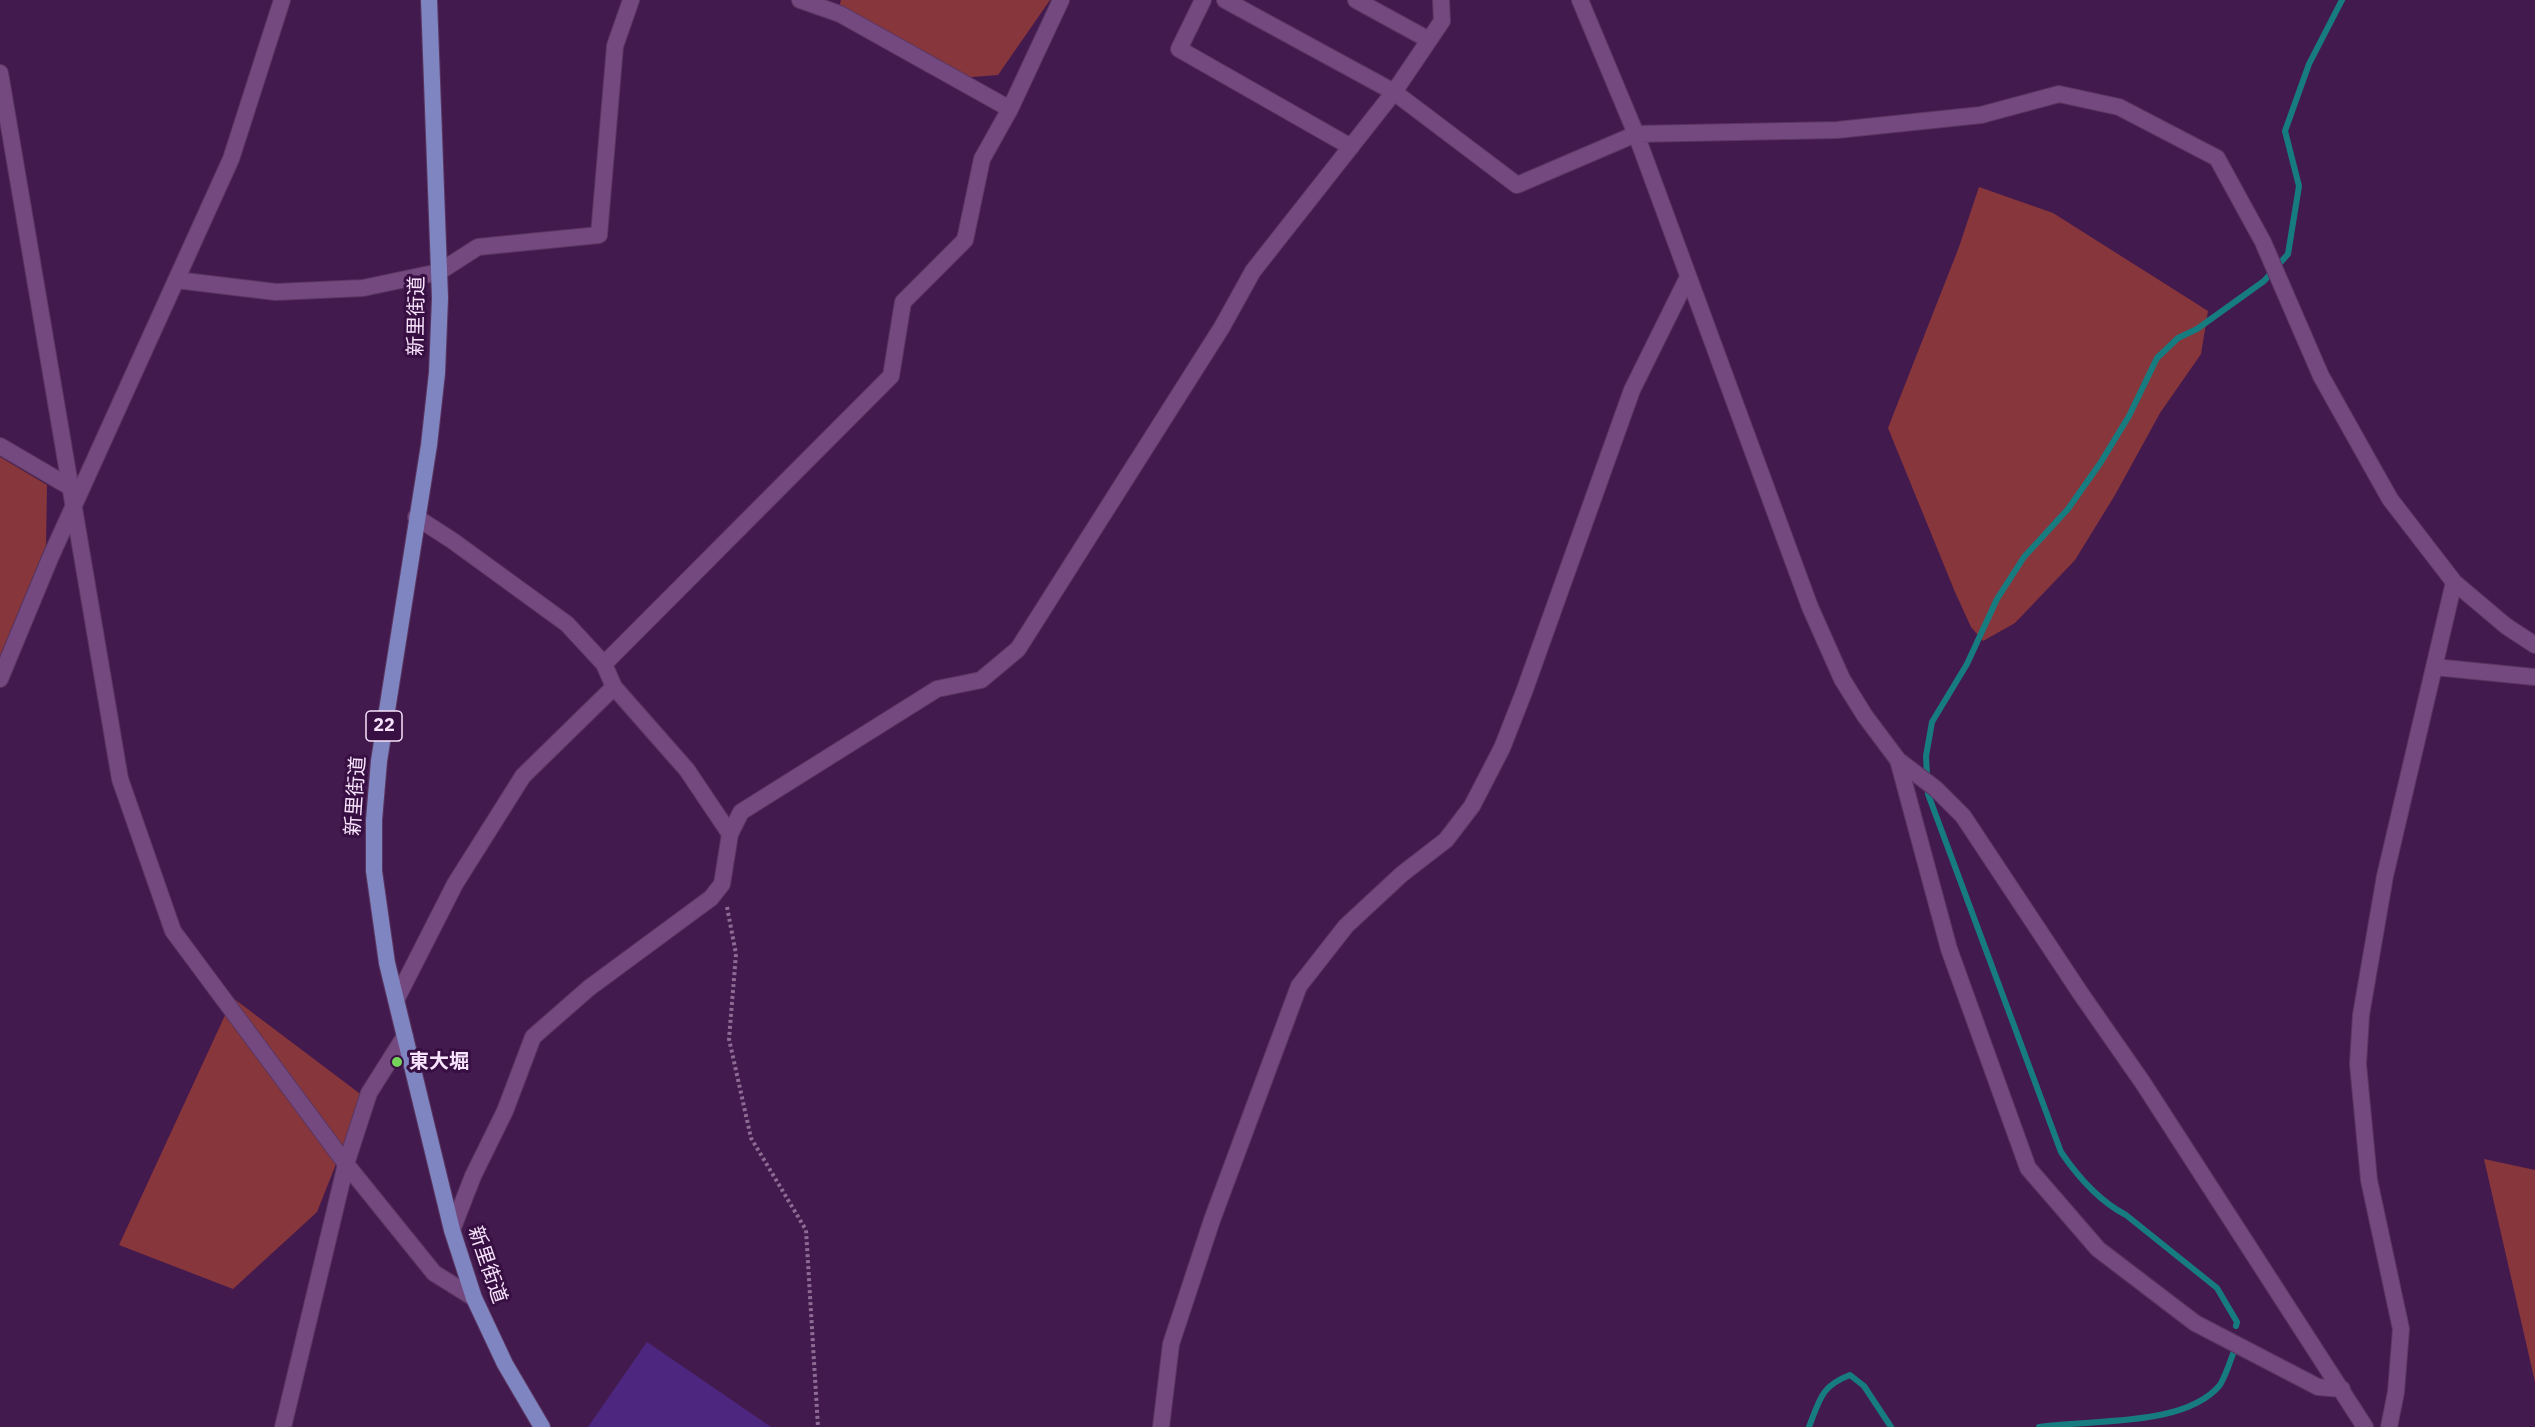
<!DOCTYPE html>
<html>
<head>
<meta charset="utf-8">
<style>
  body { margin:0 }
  canvas { display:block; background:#431a4d }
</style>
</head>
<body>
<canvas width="2535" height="1427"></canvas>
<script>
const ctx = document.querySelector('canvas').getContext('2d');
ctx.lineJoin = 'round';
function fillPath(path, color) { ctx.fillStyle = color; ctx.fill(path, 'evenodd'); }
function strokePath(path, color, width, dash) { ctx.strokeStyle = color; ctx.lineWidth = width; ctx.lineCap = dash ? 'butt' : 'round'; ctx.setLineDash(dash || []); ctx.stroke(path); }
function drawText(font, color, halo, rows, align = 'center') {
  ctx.font = font + ' "IBM Plex Sans","Noto Sans JP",sans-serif'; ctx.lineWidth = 6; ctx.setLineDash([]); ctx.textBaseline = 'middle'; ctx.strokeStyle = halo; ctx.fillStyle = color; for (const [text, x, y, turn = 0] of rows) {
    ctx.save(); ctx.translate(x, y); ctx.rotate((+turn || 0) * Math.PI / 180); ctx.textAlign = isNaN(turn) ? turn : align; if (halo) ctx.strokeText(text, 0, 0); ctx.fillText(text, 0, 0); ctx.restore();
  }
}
const green = new Path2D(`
  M841 0H1050L998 75 945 79 838 12Z
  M1979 187 2053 213 2208 311 2201 354 2160 413 2115 495 2075 560 2015 623 1983 641 1971 627 1955 592 1888 428 1959 247Z
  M0 457 47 485 46 545 0 656Z
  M233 998 363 1096 317 1212 233 1289 119 1245Z
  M2484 1159 2535 1170V1383V1382Z`);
const stream = new Path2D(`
  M2236 1326 2237 1322 2217 1288 2126 1215C2099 1201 2078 1177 2061 1152L1928 794 1926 756 1932 722 1967 664 1997 599 2024 557 2068 509 2101 462 2129 416 2157 358 2178 338 2197 329 2264 281 2288 254 2299 186 2285 131 2309 64 2342 0
  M1809 1427C1820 1399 1821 1386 1850 1375L1864 1386 1891 1427
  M2039 1427C2094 1419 2185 1427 2220 1385 2226 1375 2230 1362 2234 1351`);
const building = new Path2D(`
  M647 1342 771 1427H588Z`);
const path = new Path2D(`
  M727 907 736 954 729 1039 751 1138 806 1230 818 1427`);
const minor = new Path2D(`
  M800 0 840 14 1010 109
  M1203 0 1179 49 1351 147
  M1225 0 1394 92 1517 185 1636 134 1837 130 1981 115 2059 94 2119 107 2217 158 2263 242 2321 376 2390 499 2454 582 2506 626 2535 645
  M1356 0 1429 40
  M1580 0 1636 134 1810 607 1842 679 1865 716 1898 760 1936 789 1963 816 2081 994 2143 1083 2365 1427
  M0 73 120 779 173 931 346 1164 434 1273 474 1298
  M176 280 276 292 363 288 439 272 478 247 599 235 615 46 631 0
  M0 446 70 487
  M416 517 453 541 567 624 604 664 614 687 687 770 730 834
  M604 664 891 376 903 302 965 240 982 159 1010 109 1061 0
  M2434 667 2535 677
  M0 679 51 556 231 159 282 0
  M1898 760 1949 949 2028 1168 2098 1249 2195 1323 2318 1387 2342 1389
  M396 1000 455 884 523 776 614 687
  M452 1230 473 1176 505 1111 533 1037 589 988 711 898 722 884 730 834 741 812 937 689 981 680 1018 649 1222 327 1253 271 1394 92 1442 21 1441 0
  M283 1427 346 1164 369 1093 405 1036
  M1161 1427 1171 1344 1212 1220 1299 986 1346 926 1402 874 1446 840 1472 806 1502 748 1524 692 1632 390 1687 279
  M2389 1427 2396 1392 2401 1329 2369 1180 2358 1064 2361 1015 2385 876 2454 582`);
const primary = new Path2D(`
  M429 0 440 298 437 373 429 445 379 761 374 820V871L387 963 452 1230 474 1298 505 1364 542 1427`);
const markers = [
  [397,1062,6,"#75d25a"]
];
const shields = [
  [384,726,36]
];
const shieldNames = [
  ["22",384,726]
];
const streetNames = [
  ["新里街道",417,316,-89],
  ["新里街道",356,796,-86],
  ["新里街道",487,1265,71]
];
const poiNames = [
  ["東大堀",409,1062]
];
fillPath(green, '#87363b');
strokePath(stream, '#177c80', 6);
fillPath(building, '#4d267f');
strokePath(minor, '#5a3662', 18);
strokePath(primary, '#5a3662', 18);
strokePath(path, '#8c6c94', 4, [3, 3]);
strokePath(minor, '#74497f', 16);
strokePath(primary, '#7f85c0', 16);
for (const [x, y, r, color] of markers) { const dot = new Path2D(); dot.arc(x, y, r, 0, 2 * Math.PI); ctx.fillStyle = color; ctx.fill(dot); strokePath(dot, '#380f42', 2); }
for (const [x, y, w] of shields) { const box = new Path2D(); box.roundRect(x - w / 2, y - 15, w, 30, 4.5); ctx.fillStyle = '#380f42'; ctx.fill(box); strokePath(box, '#f7e3fc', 1.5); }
drawText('bold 18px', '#f7e3fc', null, shieldNames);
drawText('20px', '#f7e3fc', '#380f42', streetNames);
drawText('bold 20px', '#f7e3fc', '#380f42', poiNames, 'left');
</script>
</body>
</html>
